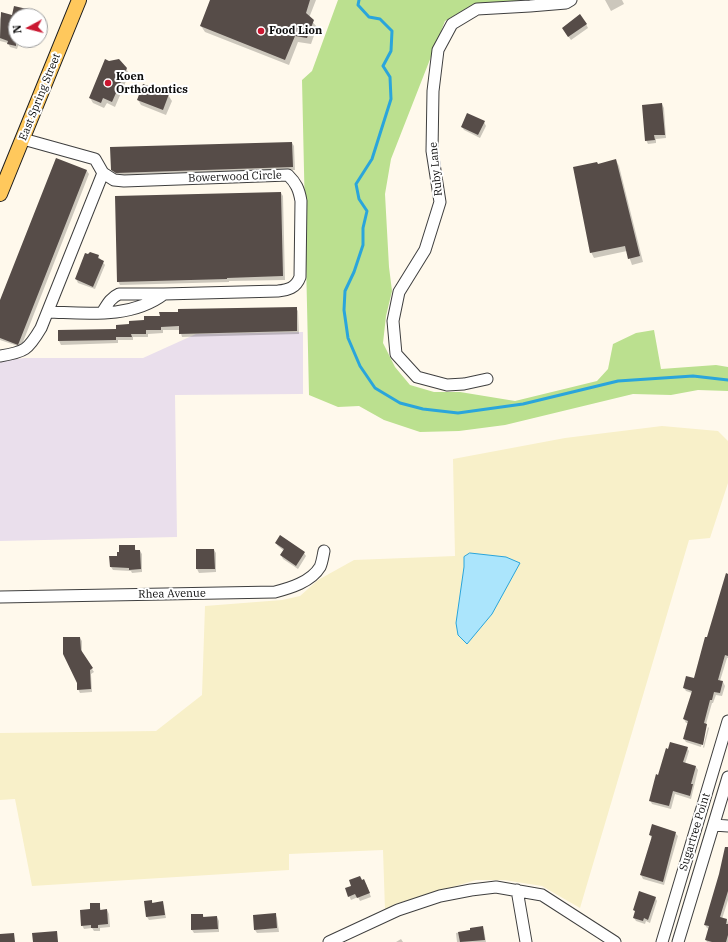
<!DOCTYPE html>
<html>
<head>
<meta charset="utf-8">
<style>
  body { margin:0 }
  #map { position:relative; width:728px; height:942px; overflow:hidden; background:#fff9ec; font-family:"IBM Plex Serif",serif }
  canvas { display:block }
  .north { position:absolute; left:8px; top:8px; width:40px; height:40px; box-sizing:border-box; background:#fff; border:1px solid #9e9e9e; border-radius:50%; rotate:263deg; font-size:11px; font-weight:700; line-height:16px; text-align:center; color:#0c0c0c }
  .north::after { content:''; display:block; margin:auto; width:14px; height:18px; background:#ca1730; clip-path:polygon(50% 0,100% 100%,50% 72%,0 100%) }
</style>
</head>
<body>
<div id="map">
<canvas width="728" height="942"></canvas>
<div class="north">N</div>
</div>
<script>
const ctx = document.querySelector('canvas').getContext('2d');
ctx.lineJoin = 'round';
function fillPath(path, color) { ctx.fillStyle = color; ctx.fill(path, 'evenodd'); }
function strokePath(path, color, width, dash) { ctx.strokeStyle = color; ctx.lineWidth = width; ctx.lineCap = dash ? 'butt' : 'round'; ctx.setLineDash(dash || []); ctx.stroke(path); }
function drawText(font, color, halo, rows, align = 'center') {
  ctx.font = font + ' "IBM Plex Serif",serif'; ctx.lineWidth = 4; ctx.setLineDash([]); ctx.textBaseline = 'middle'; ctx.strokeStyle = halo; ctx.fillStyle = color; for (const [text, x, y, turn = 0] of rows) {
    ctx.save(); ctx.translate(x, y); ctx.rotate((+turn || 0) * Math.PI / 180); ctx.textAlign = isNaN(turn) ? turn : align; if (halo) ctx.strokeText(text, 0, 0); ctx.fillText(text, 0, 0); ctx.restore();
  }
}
const industrial = new Path2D(`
  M303 332V394L175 395 177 537 0 541V361L25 358H143L196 334Z`);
const farmland = new Path2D(`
  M662 426 718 431 728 441V483L710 538 689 540 580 908 542 886 504 880H476L395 904 385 910 383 850 289 854V870L32 886 15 799 0 800V733L156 731 202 695 205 606 282 600 300 596 318 580 354 560 455 556 453 459 565 438Z`);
const forest = new Path2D(`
  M338 0H529L474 4 445 21 391 159 385 194 389 267 392 291 386 316 383 343 395 367 410 385 434 392H460L515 401 597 381 608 369 613 344 636 333 654 330 661 369 716 365 728 367V391L698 390 671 395 633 394 505 425 459 431 420 432 384 420 359 406 338 407 309 395 302 80 312 71Z`);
const water = new Path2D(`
  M470 553 506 557 520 563 492 614 467 644 458 635 456 623 464 567V557Z`);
const shadow = new Path2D(`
  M211 0H316L309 18 317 27 311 44 298 42 289 65 205 32 201 26Z
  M605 0H622L624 4 611 11Z
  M26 10 27 11H25L24 16H16V40H20L17 49 10 47 8 43 0 41V19L2 13 13 16Z
  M586 24 588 28 571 40 565 32Z
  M126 68 129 74 115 107 107 103 104 108 93 103 90 98Z
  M168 95 172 101 166 115 141 105 138 100Z
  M662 104 664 108 666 138 656 139V143L648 144 646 140Z
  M484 122 486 126 480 138 464 130 462 127Z
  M292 143 294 146 295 170 118 176 114 173 112 169Z
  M57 159 87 171 89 174 21 347 0 340V303Z
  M616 160 619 166 643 262 632 265 627 251 594 258 591 252 598 165Z
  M281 193 283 196 285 280 229 281V282L120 285 118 281Z
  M98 256 105 265 95 289 78 283 76 279Z
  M296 308 298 311 299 334 182 337 180 330H163V333L148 334V337H133V340H118V343L61 345 59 341V331L117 330Z
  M276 543 304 553 306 556 298 569 283 559 281 555 284 551 278 546Z
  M134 546 136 551H140L142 554V572L132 573 131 571 113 570 111 567Z
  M197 550H214L216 553V572L199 573 197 569Z
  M728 576V658H727L720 681 723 682 725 686 722 696 716 695 713 703H712L706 724 707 726H706L701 747 686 742 684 739 688 723H686L684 719 692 693 686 691 684 688 694 679Z
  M80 638 82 641V654L94 672 91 674 92 692 80 693 78 689Z
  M708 727 709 728 704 748 703 747Z
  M687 748 689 751 685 764 696 767 698 770 691 799 675 794 671 809 652 804 650 800 659 776Z
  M675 833 678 836 664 885 643 879 641 875 652 839 650 835Z
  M728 852V900L722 919 727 920 728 923V942H707L706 940 709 929 707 928 705 925Z
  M362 881 366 884 371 897 360 901 358 897 351 900 346 889Z
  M655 897 657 901 650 923 646 921 645 924 636 921 634 918 636 913 634 910Z
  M152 901 153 904 162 902 164 906 166 918 149 920 147 917 145 902Z
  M99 904 101 910H107L109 914 110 927 100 928V931H94L92 928 84 929 82 925 91 910Z
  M275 914 277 918 279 932 257 933 255 930Z
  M203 915 204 918 217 917 219 921V932L194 933 192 930Z
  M482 927 484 930 486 942H457L456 933 471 930Z
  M401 939 403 942H396Z`);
const stream = new Path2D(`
  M359 0 358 5 369 17 380 19 392 31 391 51 383 66 390 77 391 99 372 159 356 184 359 199 367 211 363 228V245L354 272 345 291 344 310 348 338 360 366 375 388 400 403 423 409 458 413 523 404 618 381 693 376 728 380`);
const building = new Path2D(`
  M210 0H310L306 13 314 20 307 38 295 36 285 60 200 26Z
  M14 6 27 9 25 16H16V46L7 44 8 41 0 38 1 12 12 15Z
  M580 14 587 24 568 37 562 28Z
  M105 59 109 61 119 59 127 68 112 102 103 98 101 103 89 98Z
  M143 84 169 94 163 110 137 100Z
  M662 103 665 135H654L655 140 645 141 642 105Z
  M467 113 485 121 478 135 461 127Z
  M292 142 293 167 116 173 111 170 110 147Z
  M56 158 87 170 18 345 0 338V300Z
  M616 159 640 256 628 259 625 246 590 253 573 167 597 162 598 164Z
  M281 192 283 276 227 278V279L117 282 115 196Z
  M90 252 99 255 98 258 104 261 93 287 75 279 85 253 88 254Z
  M297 307V331L179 334V326L161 327V330H146V334H131L132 337H116V340L58 341V330L116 329V325L129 324V321L144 320V316H160L159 312H178V309Z
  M280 535 305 552 296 566 280 555 284 549 275 543Z
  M119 545H135V550H140L141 569 129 570V568L110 567 109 556H117V552H119Z
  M196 549H214L215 569H196Z
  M726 573 728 574V656L725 655 718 680 723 681 720 693 714 692 712 700H710L704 723 707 724 703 745 683 739 688 721 683 719 692 691 683 688 686 676 694 678 705 637H707Z
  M63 637H80L81 650 93 668 90 670 91 689 77 690V683L63 654Z
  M670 742 688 747 683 762 696 766 691 784H693L690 796 673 791 669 806 649 801 656 774 658 775 666 748 668 749Z
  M652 824 676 832 663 882 640 875 652 836 649 835Z
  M725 847H728V891L720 917 727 919 726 924H728V935L726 942H712L705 940 709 926 704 925 719 874Z
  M360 876 362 880 364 879 370 893 357 898 355 894 348 897 345 888 351 886 349 880Z
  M639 891 656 897 648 920 644 918 643 921 633 918 635 911 633 910Z
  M152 900V903L163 901 165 915 146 917 144 901Z
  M90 903H100V910L107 909 108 924 98 925V928H91V925L81 926 80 910 90 909Z
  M276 913 277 928 254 930 253 915Z
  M191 914H203V917L217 916 218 929 191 930Z
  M483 926 485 940 460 942 458 932 470 930V928Z
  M57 931 58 942H33L32 933Z
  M14 933 15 942H0V934Z`);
const minor = new Path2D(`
  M48 312C86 313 131 319 164 294L278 291C288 290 296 288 300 277L301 201C299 189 296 183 288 175L124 181 114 180 103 173
  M102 313C107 305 110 298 119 294H164
  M0 356C25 352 28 350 41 328L103 173 95 159 23 139
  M487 379 464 384 447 385 417 377 396 354 393 321 399 292 425 250 440 202 432 151 433 91 438 50 452 24 477 9 530 6 566 3 571 0
  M0 597 275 592C290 588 311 582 320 567 322 563 323 556 324 551
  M714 825 728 826
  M517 890 526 942
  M329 942 398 910 440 896 471 890 496 887 542 895 615 942
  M662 942 728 721
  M678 942 728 777`);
const major = new Path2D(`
  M0 194 79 0`);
const markers = [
  [261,31,4,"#ca1730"],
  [108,83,4,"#ca1730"]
];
const poiNames = [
  ["Food Lion",269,31],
  ["Koen",116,77],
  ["Orthodontics",116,90]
];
const streetNames = [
  ["East Spring Street",40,97,-68],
  ["Ruby Lane",436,169,-96],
  ["Bowerwood Circle",235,177,-2],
  ["Rhea Avenue",172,594,-1],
  ["Sugartree Point",695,832,-73]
];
fillPath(industrial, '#eadfec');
fillPath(farmland, '#f8f0c9');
fillPath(forest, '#bbe08f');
fillPath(water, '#abe5fc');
strokePath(water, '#2aa5db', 1);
fillPath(shadow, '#0003');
strokePath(stream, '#2aa5db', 3);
fillPath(building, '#564c48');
strokePath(minor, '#3f3f3f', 13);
strokePath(major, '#1d1d1d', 16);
strokePath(minor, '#fff', 11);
strokePath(major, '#ffc85c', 14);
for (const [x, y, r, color] of markers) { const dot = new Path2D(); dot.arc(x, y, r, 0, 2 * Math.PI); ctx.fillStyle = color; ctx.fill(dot); strokePath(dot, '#fff', 1.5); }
drawText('bold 11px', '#0c0c0c', '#fff', poiNames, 'left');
drawText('11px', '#0c0c0c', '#fff', streetNames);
</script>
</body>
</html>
